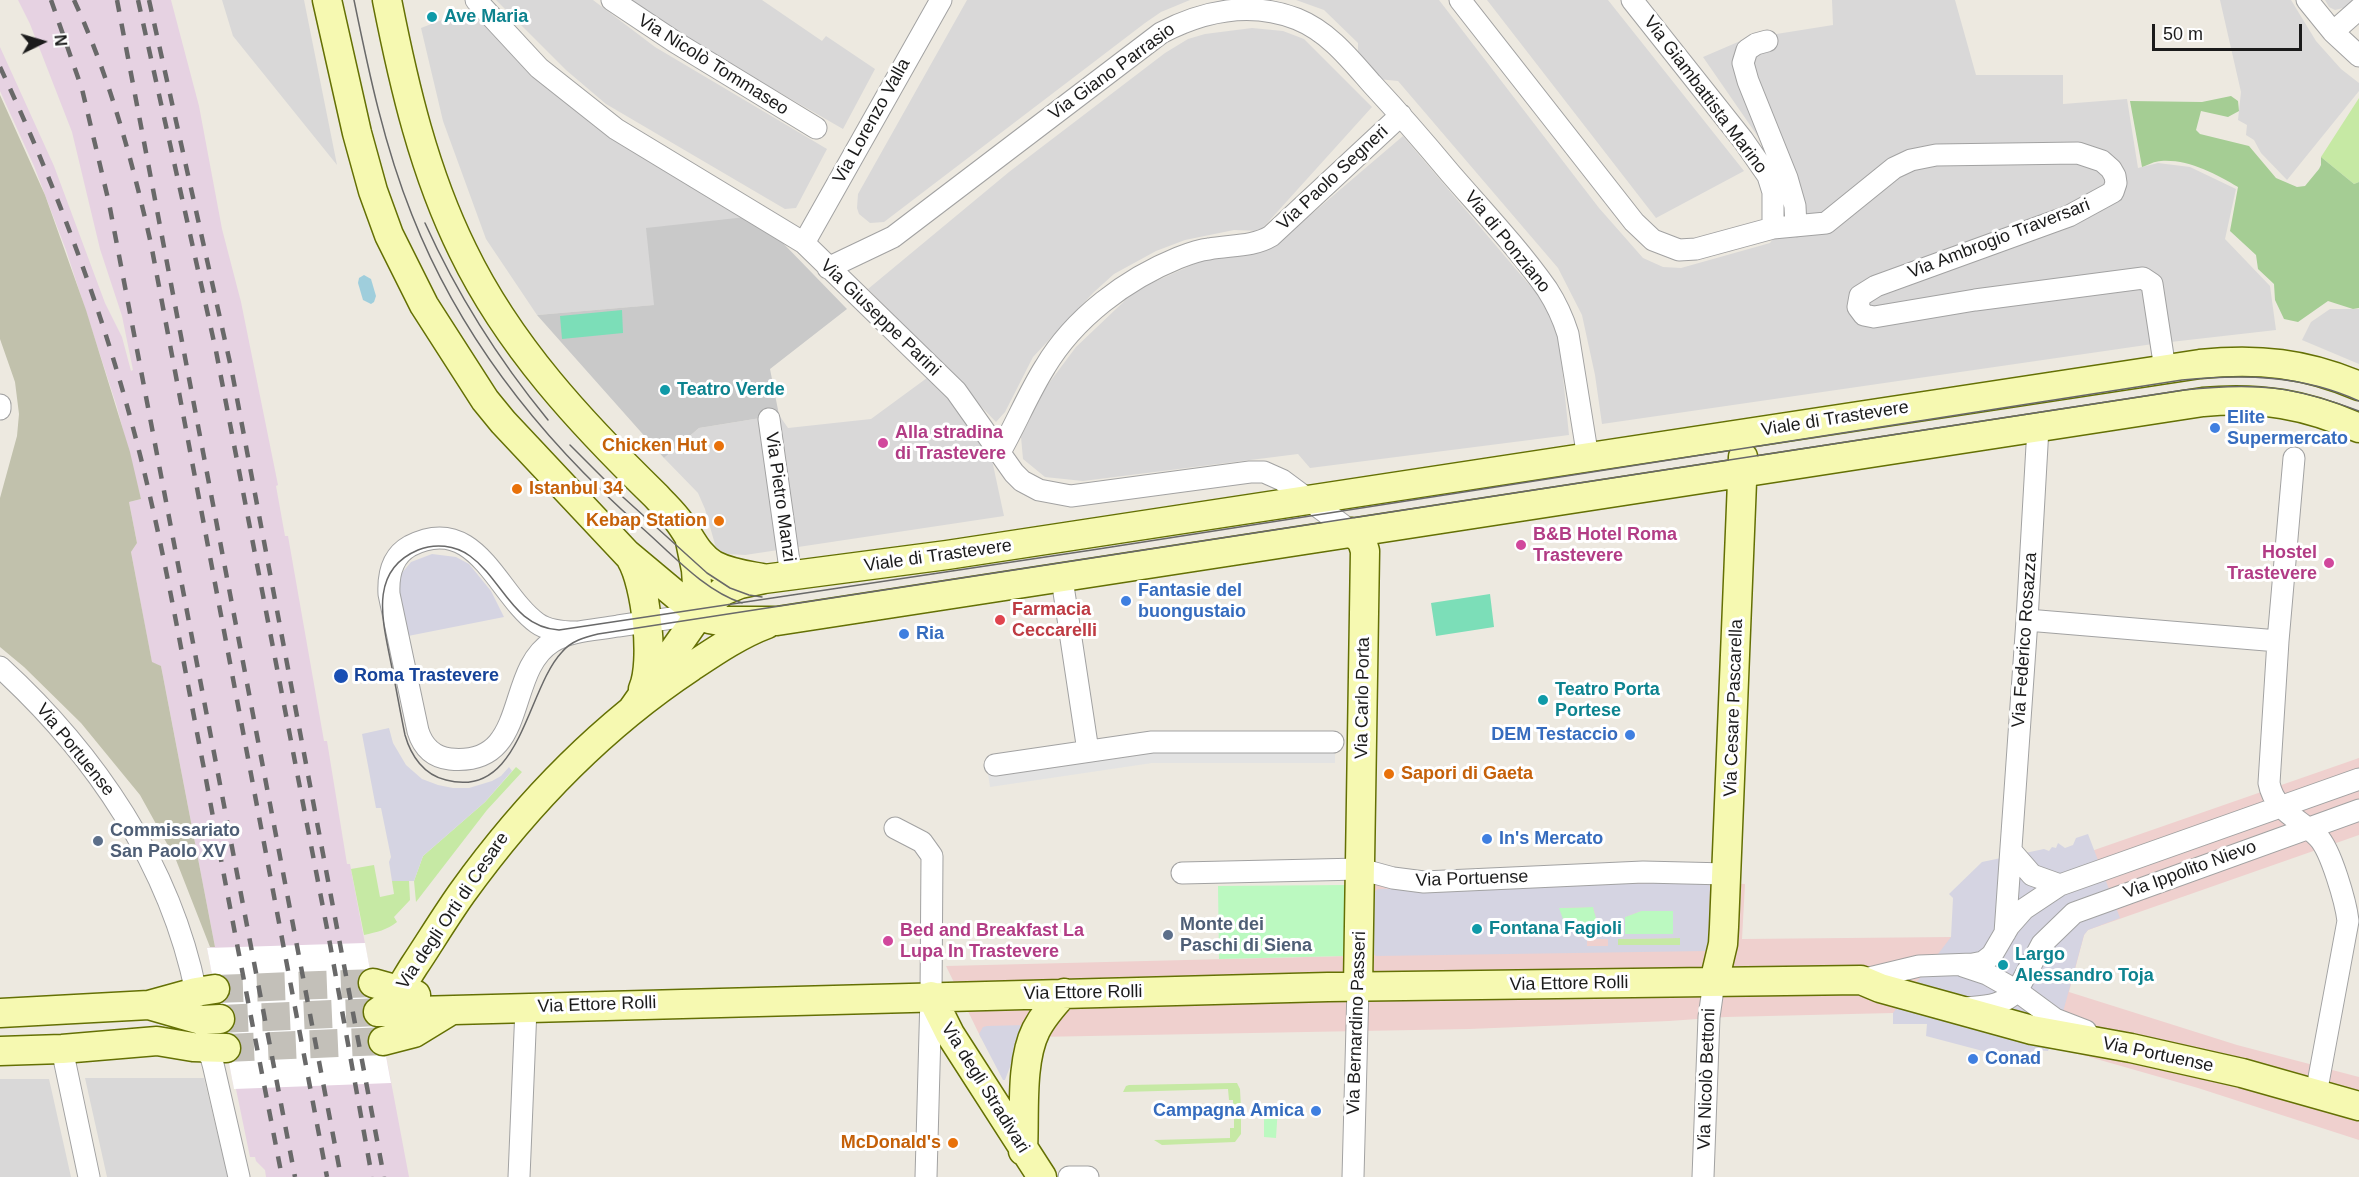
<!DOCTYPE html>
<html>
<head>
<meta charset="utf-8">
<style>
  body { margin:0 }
  #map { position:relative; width:2359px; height:1177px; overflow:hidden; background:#ede9e0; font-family:Arial,sans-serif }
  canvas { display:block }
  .north { position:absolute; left:12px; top:12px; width:60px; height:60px; -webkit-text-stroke:4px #fff; paint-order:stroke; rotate:85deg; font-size:16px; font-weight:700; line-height:24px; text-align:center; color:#1b1b1b }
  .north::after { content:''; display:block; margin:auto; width:21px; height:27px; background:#1b1b1b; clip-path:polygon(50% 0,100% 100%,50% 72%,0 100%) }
  .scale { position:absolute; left:2152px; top:24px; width:150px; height:27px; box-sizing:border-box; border:3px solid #1b1b1b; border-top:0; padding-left:8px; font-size:18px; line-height:21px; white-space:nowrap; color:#1b1b1b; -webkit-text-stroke:4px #fff; paint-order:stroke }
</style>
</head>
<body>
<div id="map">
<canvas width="2359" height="1177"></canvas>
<div class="north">N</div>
<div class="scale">50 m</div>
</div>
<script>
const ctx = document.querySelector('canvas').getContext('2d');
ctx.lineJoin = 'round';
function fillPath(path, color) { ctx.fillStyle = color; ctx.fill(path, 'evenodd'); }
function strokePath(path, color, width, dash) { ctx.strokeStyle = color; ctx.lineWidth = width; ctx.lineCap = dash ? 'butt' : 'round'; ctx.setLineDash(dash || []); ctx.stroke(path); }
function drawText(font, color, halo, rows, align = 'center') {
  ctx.font = font + ' Arial,sans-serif'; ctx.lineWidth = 6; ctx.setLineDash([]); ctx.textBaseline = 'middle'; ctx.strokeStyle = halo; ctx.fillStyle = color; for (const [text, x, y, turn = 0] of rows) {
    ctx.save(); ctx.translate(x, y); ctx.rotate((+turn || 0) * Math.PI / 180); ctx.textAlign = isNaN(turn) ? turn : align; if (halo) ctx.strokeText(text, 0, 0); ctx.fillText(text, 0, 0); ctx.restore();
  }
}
const residential = new Path2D(`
  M222 0H304L337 165 233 36Z
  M496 0H593L655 47 827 149 796 208 785 209 606 104 566 70Z
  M631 0H762L822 41 826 36 875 69 843 129 674 32Z
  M967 0H1190L1161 12 1145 23 884 222 870 223 859 214 857 208 858 194Z
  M1296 0H1439L1599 208 1643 258 1663 267 1681 268 1770 243 1783 224 1785 195 1779 167 1703 57 1745 39 1833 25 1832 0H1955L1976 75H2063V104L2127 99 2138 168 2158 163 2190 167 2236 189 2225 239 2270 286 2276 330 2153 344 1602 424 1595 375 1582 315 1558 268 1398 81 1378 79 1358 55V43L1324 10Z
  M1487 0H1608L1744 171 1656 218Z
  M2220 0H2291L2316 41 2341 69 2359 83V91L2287 180 2261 153 2254 140 2246 135 2247 125 2238 120 2241 92Z
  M2325 0H2354L2347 7 2335 10 2329 7Z
  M470 9 746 217 655 305 537 315 486 239 443 121 421 28Z
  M1252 28 1283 31 1304 39 1372 107 1260 231 1234 230 1185 240 1156 251 1114 274 1094 292 1033 357 1005 412 996 422 868 289 1009 172 1165 53 1188 39 1205 34Z
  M1403 136 1548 307 1559 338 1569 435 1310 468 1298 454 1083 481 1045 477 1023 459 1021 437 1046 387 1076 347 1136 290 1201 261 1259 252 1287 235Z
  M2330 309H2359V364L2302 340 2311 322Z
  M931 375 992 460 1004 516 745 555 727 554 716 548 705 509 698 493 664 458 699 428 779 415 788 428 871 419Z
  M85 1078H204L228 1177H107Z
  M0 1079H49L71 1177H0Z`);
const commercial = new Path2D(`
  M2359 758V835L2088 930 2084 935 2069 992 2237 1045 2359 1077V1140L2198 1088 2051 1046 1893 1013 1726 1017 1669 1021 1469 1029 981 1038 946 966 1346 956 1347 885 1704 882 1745 884 1742 939 1951 937 1963 922 2034 871Z`);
const industrial = new Path2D(`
  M18 0H171L199 106 222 229 241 302 278 485 276 486 285 536H288L324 741H327L347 864H350L409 1177H266L265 1170 256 1161 255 1157H250L236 1089H234L207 948 215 947 161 666 152 663 131 552 137 543 129 502 141 499 117 407 66 250 34 166 0 91V47L54 166 105 303 122 337 131 371 133 370 122 316 100 249 72 132 30 24Z`);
const religious = new Path2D(`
  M746 217 780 240 847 309 770 369 779 415 699 428 664 458 537 315 654 305 646 228Z`);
const construction = new Path2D(`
  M0 95 45 195 86 310 130 452 141 499 129 502 137 543 131 552 152 662 161 666 215 947H210L176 860 140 795 81 723 24 667 0 647V498L17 436 19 414 15 382 0 339Z`);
const grass = new Path2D(`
  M2359 98V182L2354 184 2321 157Z
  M516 767 522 772 487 810 416 902 414 881 423 856 485 802Z
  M374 865 380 897 394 894 392 881H409L410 900 394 917 397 922C387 930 377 932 364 935L351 869Z
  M1681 938V945L1618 946 1617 939Z
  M1233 1083H1237L1240 1089 1241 1108 1233 1109V1100H1229L1228 1089 1123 1092 1126 1086 1129 1085Z
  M1234 1118H1241V1134L1235 1142 1162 1145 1154 1140 1230 1138V1128H1234Z`);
const forest = new Path2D(`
  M2231 96 2238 101 2239 111 2228 117 2201 111 2196 130 2200 134 2249 146 2276 178 2297 187 2305 186 2319 169 2321 165V157L2354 184 2359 182V308L2353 309 2328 301 2298 322 2284 319 2275 300 2274 284 2258 269 2256 255 2230 231 2238 187C2216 174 2188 159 2161 161 2155 161 2148 165 2142 167L2130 101 2202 102Z`);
const park = new Path2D(`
  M1346 885 1345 956 1219 959 1218 886Z
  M1593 907 1597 921 1568 933 1558 908Z
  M1641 911H1673V934H1625V917Z
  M1264 1107H1278L1276 1138 1264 1137Z`);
const pitch = new Path2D(`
  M622 310 623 333 562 339 560 316Z
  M1490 594 1494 627 1436 636 1431 603Z`);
const parking = new Path2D(`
  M1335 748V763H1152L990 787 988 774 1151 749Z`);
const plaza = new Path2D(`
  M432 554 456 557 469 564 491 591 504 617 408 636 399 589 401 574 411 562Z
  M389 728 393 743 406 765 422 779 438 785 453 788H469L492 781 501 776 509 767 512 771 485 802 423 856 414 881H392L389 862 391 857 381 808H376L362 734Z
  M2088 834 2120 918 2088 930 2084 935 2063 1012 2048 1051 2037 1050 2029 1060H2017L1926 1036 1927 1024H1893V1013L1951 937 1953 898 1949 894 1982 862 2044 849 2049 851 2052 847 2056 848 2058 843 2065 848 2073 845 2076 838Z
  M1704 882 1709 883 1710 887 1708 947 1706 951 1376 956 1372 953 1374 892 1378 889ZM1593 907 1597 921 1568 933 1559 908ZM1641 911H1673V934H1625V917ZM1680 938V945H1618V939ZM1587 939H1608V946H1587Z
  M1026 1025 1005 1080H1003L979 1034 983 1027 987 1026Z`);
const water = new Path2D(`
  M364 275 371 279 376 296 374 302 371 304 363 300 358 283 359 278Z`);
const pier = new Path2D(`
  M365 943 391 1083 234 1089 207 948Z`);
const secondaryTunnel = new Path2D(`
  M215 989 373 983
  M220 1019 378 1012
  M226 1048 383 1041`);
const street = new Path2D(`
  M476 0 539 68 616 129 804 243 956 391 1014 473 1022 481 1039 490 1071 496 1250 472H1264L1282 480 1352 532
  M612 0 675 42 816 128
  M1460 0 1634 222 1653 240 1679 250 1696 249 1773 228 1826 223 1894 168 1911 160 1936 155 2078 153 2102 161 2111 169 2115 176 2116 183 2113 192 2069 216 1876 286 1860 296 1858 307 1864 315 1874 317 1975 300 2143 278 2152 284 2165 369
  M1632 0 1743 140 1768 176 1773 192V228
  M2307 0 2333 32 2359 56
  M2333 32 2359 9
  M1767 41 1756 44 1747 50 1743 63 1748 81 1787 178 1795 206 1796 226
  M804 243 941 0
  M828 268 893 237 1161 33C1203 11 1251 1 1297 19 1329 32 1350 59 1372 84 1399 113 1425 143 1450 173 1483 211 1518 248 1547 289 1556 303 1563 318 1568 334L1588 458
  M0 405V409
  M769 419 791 576
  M1000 452C1016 424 1028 394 1045 367 1074 318 1126 279 1178 258 1188 254 1198 250 1209 249 1229 245 1253 247 1271 236L1401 115
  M2294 458 2278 641 2269 783C2274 811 2300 819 2318 837 2331 850 2346 903 2348 921L2316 1094
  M1062 579 1088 751
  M2027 620 2278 641
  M576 632C563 632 548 631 537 623 497 594 476 512 410 546 392 556 388 575 389 594L418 731C423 747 433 757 450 759 530 767 504 672 552 642 571 630 596 630 618 626 645 622 672 618 699 614
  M0 667C95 754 170 864 196 992
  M995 765 1152 742H1333
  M895 828 922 842 932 856 931 996 926 1177
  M2012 852 2032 875 2060 885
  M1182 873 1360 869 1393 878 1424 882 1643 872 1727 874
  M2005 933 2027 620 2038 428
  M1963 966 1987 974 2017 991C2002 1006 1986 1006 1966 1008
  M1861 980 1919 966 1973 964 1983 962 1992 955 2009 926 2024 909 2060 885 2359 779
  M2086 1031 2055 1019 2017 991 2042 944 2074 913 2359 810
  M202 1047 211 1057 213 1064 239 1177
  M62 1049 89 1177
  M519 1177 526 1008
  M1069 1177H1088
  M1353 1177 1358 987
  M1703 1177 1709 1017 1714 982`);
const secondary = new Path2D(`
  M327 0 357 133 373 191 389 235 424 305 485 400 503 422 627 554 694 610 709 619 720 621H777L2203 402C2261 397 2305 404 2359 428
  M387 0C404 86 424 172 463 251 509 346 581 423 656 496 664 505 673 513 680 523 691 538 697 555 714 565 729 573 746 575 762 578
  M1352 532 1362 541 1365 551 1358 987
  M690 541 696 570 699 614
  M631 559C646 584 655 662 643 689
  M632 710 703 609 723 591 740 584 764 579 947 555 2200 364C2258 358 2305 363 2359 386
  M1714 982 1723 944 1724 927 1743 457
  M373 983 416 995
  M931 996 950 1034 1042 1177
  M149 1005 201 1020 220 1019
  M378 1012 1328 987 1861 980 1880 988 2032 1030 2131 1048 2242 1073 2359 1106
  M378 1012C395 1001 403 983 414 966 430 942 445 917 462 893 526 804 599 728 691 667 715 651 740 634 767 624
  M0 1013 149 1005 196 992 215 989
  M383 1041 414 1033 450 1011
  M0 1051 62 1049 157 1041 193 1047 226 1048
  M1023 1151C1025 1115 1020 1062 1036 1030 1043 1016 1053 1005 1064 993`);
const tram = new Path2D(`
  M354 0C369 73 384 145 412 215 460 337 543 441 641 527 671 553 703 590 742 603
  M425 223C457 294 498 359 548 420
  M2359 401C2302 375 2243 374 2182 380L1092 550 559 630C513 627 503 580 470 556 455 545 435 543 418 550 368 571 383 622 391 663 396 687 400 711 405 735 411 756 424 775 446 780 521 800 526 690 562 652 571 641 585 637 598 634L2184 390C2255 382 2293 386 2359 411
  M570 445 614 489 707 573 730 588 749 595 762 597`);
const rail = new Path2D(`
  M51 0 82 89 109 203 295 1177
  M74 0C110 78 132 160 151 244L327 1177
  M117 0 341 1177
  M138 0 216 351 330 944 372 1177
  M149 0 232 372 384 1177
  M0 67C54 182 99 301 132 424 163 539 182 657 205 774 230 909 256 1043 282 1177`);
const markers = [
  [432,17,6,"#0f9aa8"],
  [665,390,6,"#0f9aa8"],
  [2215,428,6,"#3f7fe0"],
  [883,443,6,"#d1479c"],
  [719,446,6,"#e8710a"],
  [517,489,6,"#e8710a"],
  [719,521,6,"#e8710a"],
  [1521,545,6,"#d1479c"],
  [2329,563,6,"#d1479c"],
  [1126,601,6,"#3f7fe0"],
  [1000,620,6,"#e0444e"],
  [904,634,6,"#3f7fe0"],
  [341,676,8,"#1a4fb4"],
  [1543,700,6,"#0f9aa8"],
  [1630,735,6,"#3f7fe0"],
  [1389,774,6,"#e8710a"],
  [1487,839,6,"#3f7fe0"],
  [98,841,6,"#5c6f8a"],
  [1477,929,6,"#0f9aa8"],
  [1168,935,6,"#5c6f8a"],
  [888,941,6,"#d1479c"],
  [2003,965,6,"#0f9aa8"],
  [1973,1059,6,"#3f7fe0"],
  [1316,1111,6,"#3f7fe0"],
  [953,1143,6,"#e8710a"]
];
const cultureNames = [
  ["Ave Maria",444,17],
  ["Teatro Verde",677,390],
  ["Teatro Porta",1555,690],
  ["Portese",1555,711],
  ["Fontana Fagioli",1489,929],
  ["Largo",2015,955],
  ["Alessandro Toja",2015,976]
];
const streetNames = [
  ["Via Nicolò Tommaseo",713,65,32],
  ["Via Giano Parrasio",1112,72,-36],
  ["Via Giambattista Marino",1705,95,53],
  ["Via Lorenzo Valla",872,121,-61],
  ["Via Paolo Segneri",1333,178,-43],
  ["Via Ambrogio Traversari",1999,239,-21],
  ["Via di Ponziano",1507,242,51],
  ["Via Giuseppe Parini",880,318,44],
  ["Viale di Trastevere",1835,419,-9],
  ["Via Pietro Manzi",780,497,82],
  ["Viale di Trastevere",938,556,-8],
  ["Via Federico Rosazza",2025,640,-86],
  ["Via Carlo Porta",1363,698,-89],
  ["Via Cesare Pascarella",1734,708,-88],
  ["Via Portuense",75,750,51],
  ["Via Ippolito Nievo",2190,870,-20],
  ["Via Portuense",1472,879,-2],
  ["Via degli Orti di Cesare",453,911,-56],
  ["Via Ettore Rolli",1569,984,-1],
  ["Via Ettore Rolli",1083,993,-1],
  ["Via Ettore Rolli",597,1005,-2],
  ["Via Bernardino Passeri",1357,1023,-88],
  ["Via Portuense",2158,1055,12],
  ["Via Nicolò Bettoni",1707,1079,-88],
  ["Via degli Stradivari",985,1088,58]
];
const shopNames = [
  ["Elite",2227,418],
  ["Supermercato",2227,439],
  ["Fantasie del",1138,591],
  ["buongustaio",1138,612],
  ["Ria",916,634],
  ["DEM Testaccio",1618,735,"right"],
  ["In's Mercato",1499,839],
  ["Conad",1985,1059],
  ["Campagna Amica",1304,1111,"right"]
];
const hotelNames = [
  ["Alla stradina",895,433],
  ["di Trastevere",895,454],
  ["B&B Hotel Roma",1533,535],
  ["Trastevere",1533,556],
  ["Hostel",2317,553,"right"],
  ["Trastevere",2317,574,"right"],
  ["Bed and Breakfast La",900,931],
  ["Lupa In Trastevere",900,952]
];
const foodNames = [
  ["Chicken Hut",707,446],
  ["Istanbul 34",529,489,"left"],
  ["Kebap Station",707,521],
  ["Sapori di Gaeta",1401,774,"left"],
  ["McDonald's",941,1143]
];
const healthNames = [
  ["Farmacia",1012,610],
  ["Ceccarelli",1012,631]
];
const transitNames = [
  ["Roma Trastevere",354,676]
];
const serviceNames = [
  ["Commissariato",110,831],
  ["San Paolo XV",110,852],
  ["Monte dei",1180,925],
  ["Paschi di Siena",1180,946]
];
fillPath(residential, '#d9d8d8');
fillPath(commercial, '#efd0ce');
fillPath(industrial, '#e6d2e2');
fillPath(religious, '#c9c9c9');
fillPath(construction, '#c1c1ac');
fillPath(grass, '#c6e9a4');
fillPath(forest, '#a5cd94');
fillPath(park, '#bbf9c0');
fillPath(pitch, '#7cdeb8');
fillPath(parking, '#e3e3e3');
fillPath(plaza, '#d5d4e2');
fillPath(water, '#9fcedc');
fillPath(pier, '#fff');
strokePath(secondaryTunnel, '#c3c0b9', 28, [28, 14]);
strokePath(street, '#a2a2a2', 23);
strokePath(secondary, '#647004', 31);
strokePath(street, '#fff', 21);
strokePath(secondary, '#f6f9b1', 28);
strokePath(tram, '#696969', 1.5);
strokePath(rail, '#696969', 4.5, [12, 12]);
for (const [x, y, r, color] of markers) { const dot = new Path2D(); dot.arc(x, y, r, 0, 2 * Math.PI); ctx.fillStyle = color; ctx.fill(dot); strokePath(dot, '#fff', 2); }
drawText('bold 18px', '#0d838f', '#fff', cultureNames, 'left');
drawText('18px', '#1b1b1b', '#fff', streetNames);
drawText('bold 18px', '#366cbe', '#fff', shopNames, 'left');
drawText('bold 18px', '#b23c85', '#fff', hotelNames, 'left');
drawText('bold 18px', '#c56008', '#fff', foodNames, 'right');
drawText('bold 18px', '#be3a42', '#fff', healthNames, 'left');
drawText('bold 18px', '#164399', '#fff', transitNames, 'left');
drawText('bold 18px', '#4e5e75', '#fff', serviceNames, 'left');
</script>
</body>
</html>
